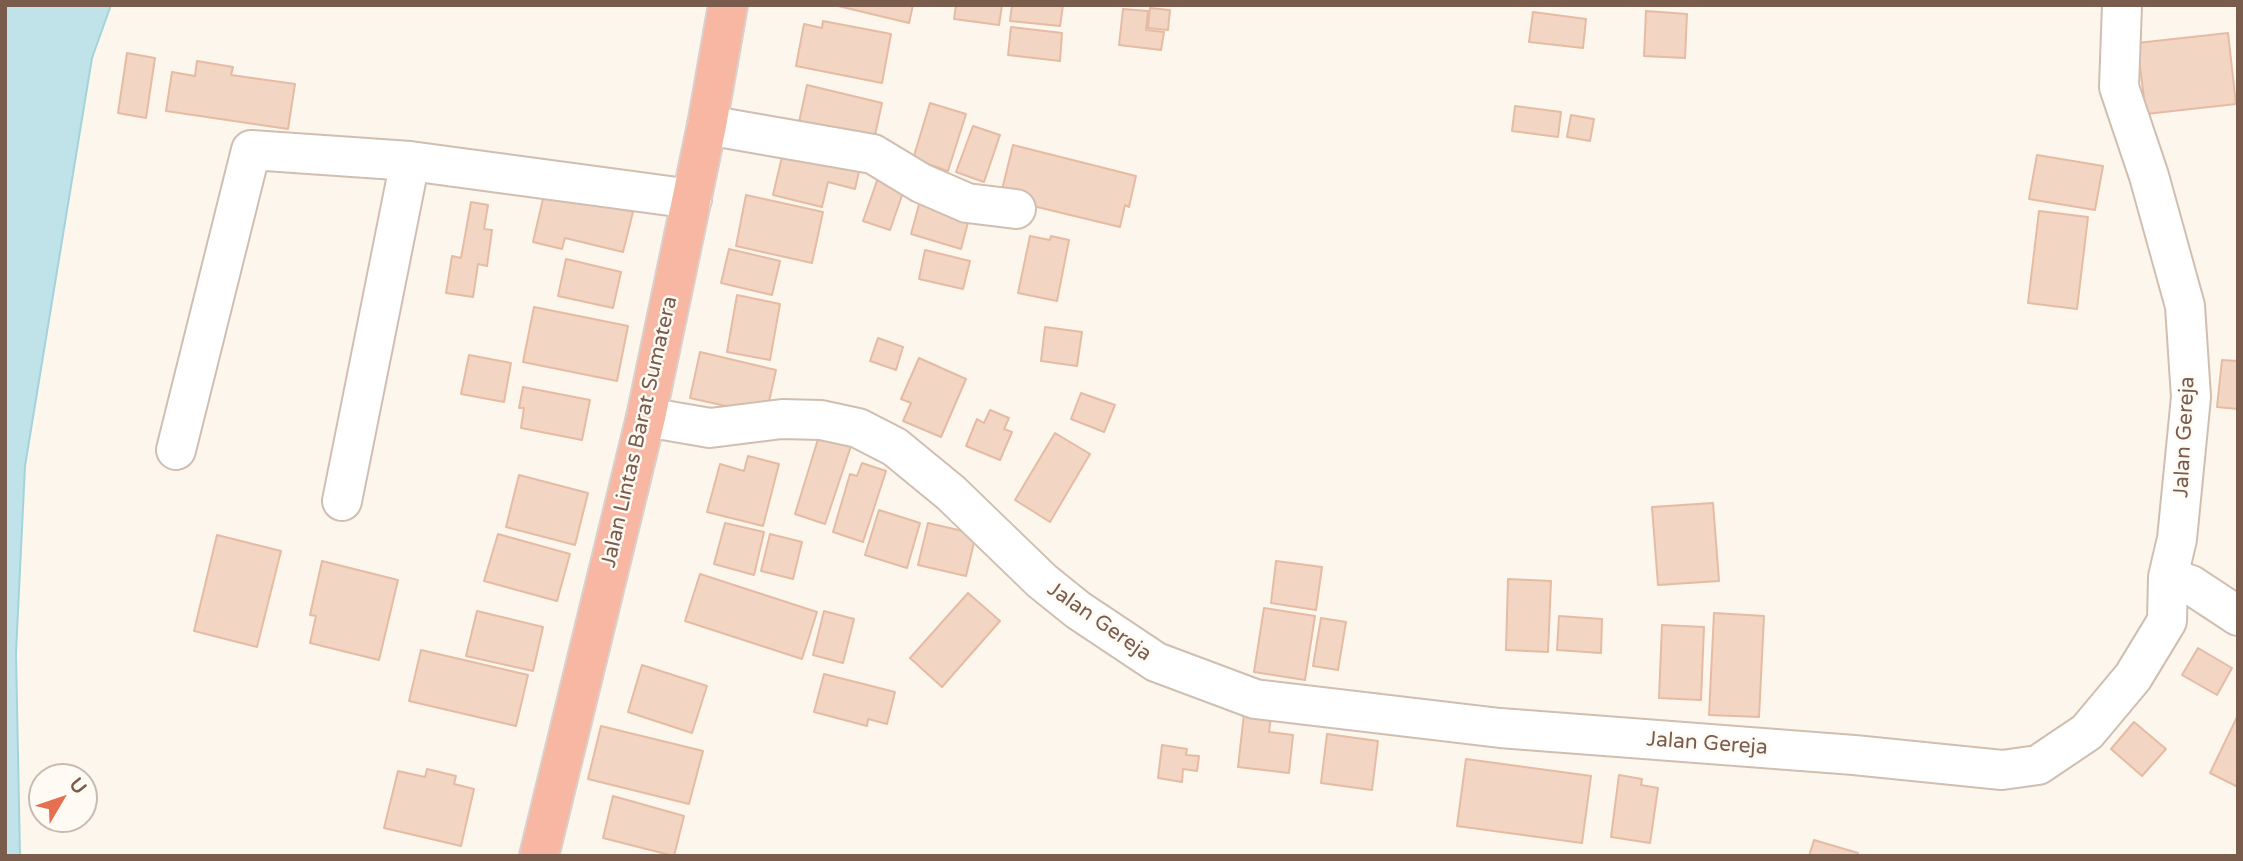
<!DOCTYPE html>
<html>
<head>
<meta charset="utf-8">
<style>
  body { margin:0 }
  #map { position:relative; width:2243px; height:861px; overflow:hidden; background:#fdf6ec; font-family:"Varela Round",sans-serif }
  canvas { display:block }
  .frame { position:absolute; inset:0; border:7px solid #7a5c4d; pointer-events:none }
  .north { position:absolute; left:28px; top:763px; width:70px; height:70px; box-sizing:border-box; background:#fffaf3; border:2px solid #cabbb1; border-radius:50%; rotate:51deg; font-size:19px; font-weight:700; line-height:28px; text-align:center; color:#7a5c4d }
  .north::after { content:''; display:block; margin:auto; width:24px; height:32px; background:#e76f51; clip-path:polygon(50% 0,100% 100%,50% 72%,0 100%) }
</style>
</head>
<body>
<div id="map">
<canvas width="2243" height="861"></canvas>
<div class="frame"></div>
<div class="north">U</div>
</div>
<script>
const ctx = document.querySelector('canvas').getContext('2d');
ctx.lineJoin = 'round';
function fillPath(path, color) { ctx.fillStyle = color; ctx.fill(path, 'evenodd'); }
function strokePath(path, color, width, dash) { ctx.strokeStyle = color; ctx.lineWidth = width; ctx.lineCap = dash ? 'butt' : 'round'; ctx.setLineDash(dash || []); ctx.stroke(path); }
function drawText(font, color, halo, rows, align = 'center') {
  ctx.font = font + ' "Varela Round",sans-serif'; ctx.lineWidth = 5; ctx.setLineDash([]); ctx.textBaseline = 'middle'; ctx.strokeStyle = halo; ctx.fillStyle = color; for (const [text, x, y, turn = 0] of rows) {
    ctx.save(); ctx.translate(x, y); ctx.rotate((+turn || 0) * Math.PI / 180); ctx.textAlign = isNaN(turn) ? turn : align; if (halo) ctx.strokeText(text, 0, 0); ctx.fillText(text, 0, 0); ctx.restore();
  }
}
const water = new Path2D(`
  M5 5H111L92 58 25 466 16 653 20 856H5Z`);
const building = new Path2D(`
  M834 5H913L909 23Z
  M956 5H1002L999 25 954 19Z
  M1012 5H1063L1060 26 1010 21Z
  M1150 8 1170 10 1168 30 1148 28Z
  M1123 9 1148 11 1146 30 1164 32 1161 50 1119 45Z
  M1646 11 1687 14 1685 58 1644 56Z
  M1533 12 1586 19 1583 48 1529 42Z
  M823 21 891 34 882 83 796 66 804 24 822 28Z
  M1011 27 1062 33 1060 61 1008 55Z
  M2228 33 2236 104 2146 114 2137 43Z
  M127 53 155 58 146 118 118 113Z
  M197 61 233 67 231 75 295 84 288 129 166 111 172 72 195 76Z
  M807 85 882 103 873 144 798 127Z
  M930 103 966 114 948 171 913 159Z
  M1515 106 1561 112 1558 137 1512 131Z
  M1571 115 1594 119 1590 141 1567 137Z
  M973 126 1000 135 984 182 956 172Z
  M785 144 861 163 855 189 828 182 822 207 773 195Z
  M1013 145 1136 176 1129 207 1125 205 1120 227 1000 198Z
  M2037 155 2103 166 2095 210 2029 199Z
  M880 172 907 181 890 230 863 221Z
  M545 190 633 212 623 252 565 238 562 249 533 242Z
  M746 195 823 212 812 263 736 246Z
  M920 201 970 215 961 249 911 234Z
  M471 202 488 205 484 229 492 230 487 266 478 264 473 297 446 293 452 256 461 258Z
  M2039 211 2088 217 2077 309 2028 303Z
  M1030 236 1050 240 1051 236 1069 240 1057 301 1018 293Z
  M729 249 780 261 772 295 721 283Z
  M925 250 970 261 963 289 919 279Z
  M566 259 621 272 613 308 558 296Z
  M737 295 780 304 770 360 727 352Z
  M534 307 628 326 617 381 523 362Z
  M1045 327 1082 332 1077 366 1041 361Z
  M878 338 903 347 896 370 870 361Z
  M700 352 776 370 766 415 690 398Z
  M469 355 511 363 504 402 461 394Z
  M919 358 966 379 941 437 903 421 911 403 901 399Z
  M2222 360 2238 361V409L2217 407Z
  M523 387 590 400 582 440 521 428 524 408H519Z
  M1081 393 1115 405 1104 432 1071 419Z
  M990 410 1009 418 1004 429 1012 432 1000 460 966 446 977 419 984 423Z
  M1055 433 1090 454 1050 522 1015 500Z
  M819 436 851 446 825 524 795 514Z
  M748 456 779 464 763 526 707 512 720 464 744 471Z
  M862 463 886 471 863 542 833 532 850 474 857 476Z
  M519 475 588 493 575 545 506 527Z
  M1713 503 1719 581 1658 585 1652 507Z
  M879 510 920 523 907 568 865 555Z
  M725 523 764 532 754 575 714 564Z
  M928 523 976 534 966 576 918 565Z
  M498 534 570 554 557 601 484 581Z
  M770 534 802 542 793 579 761 571Z
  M217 535 281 551 257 647 194 631Z
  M322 561 398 580 379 660 310 643 316 616 310 615Z
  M1276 561 1322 567 1316 610 1271 603Z
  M700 574 817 612 802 659 685 621Z
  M1508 579 1551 581 1548 652 1506 650Z
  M968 593 1000 621 942 687 910 658Z
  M1264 608 1315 616 1305 680 1254 672Z
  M477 611 543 627 533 671 466 656Z
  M824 611 854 619 843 663 813 655Z
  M1714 613 1764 616 1759 717 1709 715Z
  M1559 616 1602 619 1601 653 1557 650Z
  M1321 618 1346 622 1338 670 1313 666Z
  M1662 625 1704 627 1701 700 1659 698Z
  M2198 648 2232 668 2217 695 2182 675Z
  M421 650 528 675 516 726 409 701Z
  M642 665 707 686 692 733 628 712Z
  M824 674 895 692 887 724 868 719 867 726 814 712Z
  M1244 714 1271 717 1269 732 1293 735 1289 773 1238 767Z
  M2238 715V787L2210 773Z
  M2134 722 2166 749 2142 776 2111 749Z
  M601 726 703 751 689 804 588 779Z
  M1327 734 1378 741 1372 790 1321 783Z
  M1162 745 1187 749 1186 755 1199 756 1197 771 1183 769 1182 782 1158 778Z
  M1466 759 1591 776 1582 843 1457 826Z
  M427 769 456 776 454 784 474 789 461 846 384 828 398 771 425 777Z
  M1619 775 1642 779 1641 785 1658 788 1650 843 1611 837Z
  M613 796 684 816 674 856 603 838Z
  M1814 840 1858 853 1857 856H1809Z`);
const minor = new Path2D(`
  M707 125 873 154 921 183 967 203 1016 209
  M646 417 710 428 782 419 821 420 858 428 895 447 951 493 1042 581 1078 610 1156 662 1255 699 1500 728 1854 755 2002 770 2038 765 2087 732 2133 677 2167 621 2168 577 2177 539 2191 397 2185 306 2149 176 2119 87 2122 5
  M176 450 251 150 410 161 692 199
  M342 501 410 161
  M2168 577 2191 585 2238 616`);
const highway = new Path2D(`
  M539 856 646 417 707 125 728 5`);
const streetNames = [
  ["Jalan Lintas Barat Sumatera",640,432,-77],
  ["Jalan Gereja",2185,437,-87],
  ["Jalan Gereja",1099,622,35],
  ["Jalan Gereja",1707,744,4]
];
fillPath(water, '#bfe3e8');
strokePath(water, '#a5d3da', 2);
fillPath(building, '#f3d5c3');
strokePath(building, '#e6bba3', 2);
strokePath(minor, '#d1beb0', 42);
strokePath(highway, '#dad1cd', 42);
strokePath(minor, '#fff', 38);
strokePath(highway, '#f7b7a3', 38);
drawText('21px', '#7a5c4d', '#fffaf3', streetNames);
</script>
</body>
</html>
